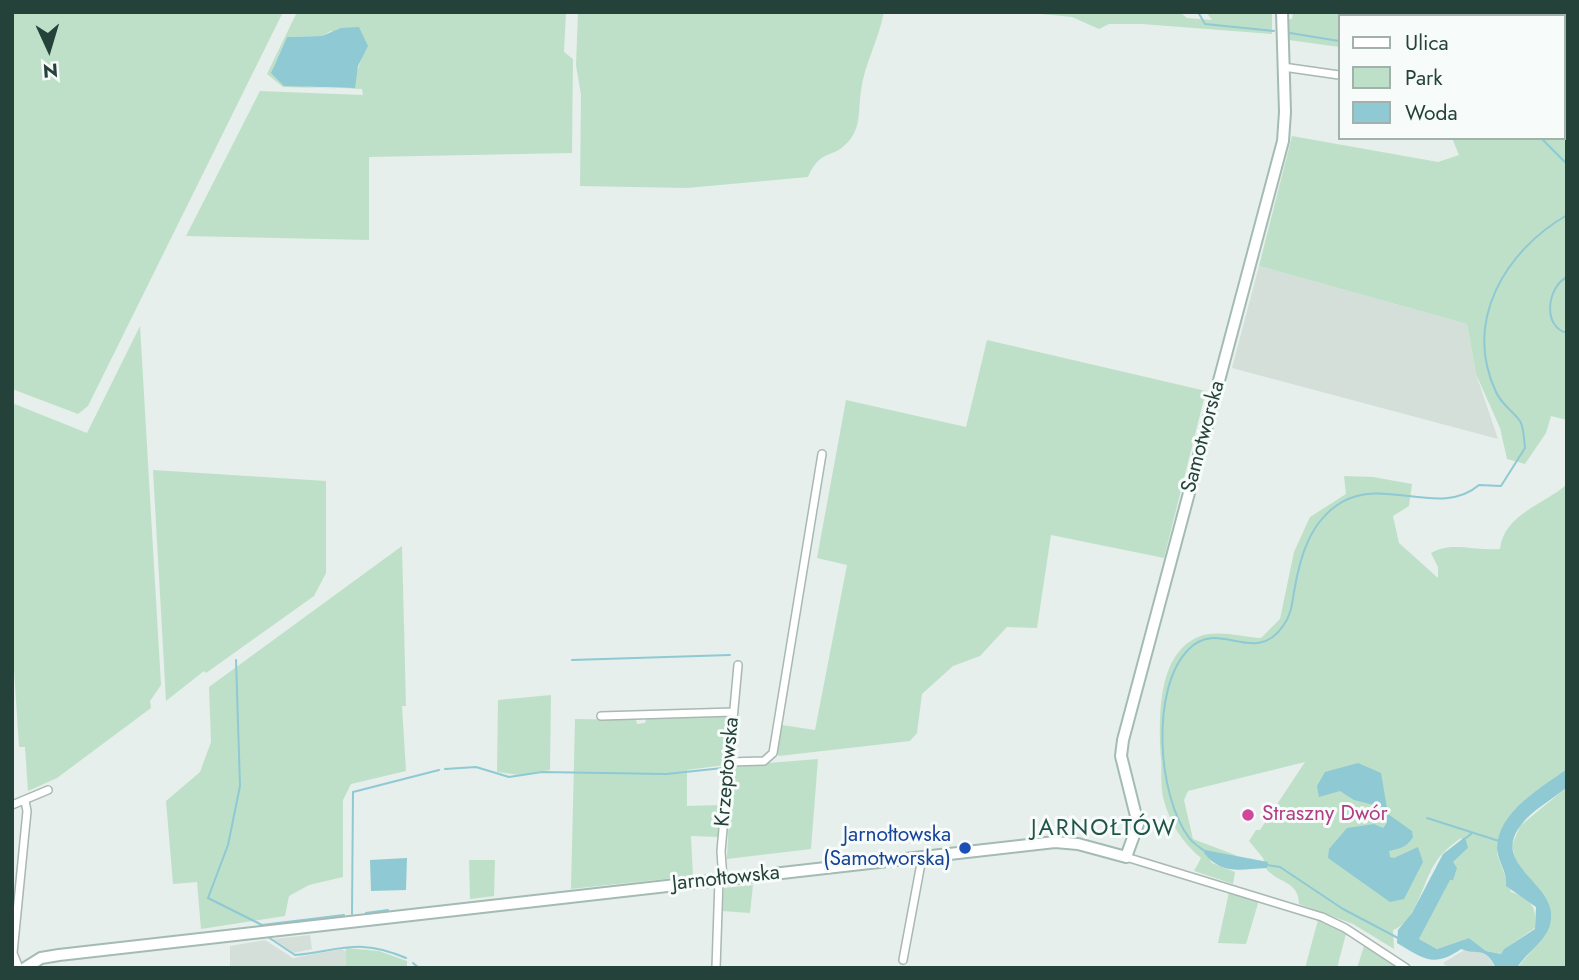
<!DOCTYPE html>
<html>
<head>
<meta charset="utf-8">
<style>
  body { margin:0 }
  #map { position:relative; width:1579px; height:980px; overflow:hidden; background:#e6efeb; font-family:Jost,sans-serif }
  canvas { display:block }
  .frame { position:absolute; inset:0; border:14px solid #24423a; pointer-events:none }
  .legend { position:absolute; left:1338px; top:14px; width:228px; height:126px; box-sizing:border-box; background:#f7fbf9; border:2px solid #a3b1ad; margin:0; padding:9px 12px; list-style:none; font-size:21px; color:#24423a }
  .legend li { display:flex; align-items:center; gap:14px; height:35px }
  .legend b { width:35px; border:2px solid #a3b1ad }
  .north { position:absolute; left:14px; top:14px; width:70px; height:70px; -webkit-text-stroke:5px #f7fbf9; paint-order:stroke; rotate:176deg; font-size:19px; font-weight:700; line-height:28px; text-align:center; color:#24423a }
  .north::after { content:''; display:block; margin:auto; width:24px; height:32px; background:#24423a; clip-path:polygon(50% 0,100% 100%,50% 72%,0 100%) }
</style>
</head>
<body>
<div id="map">
<canvas width="1579" height="980"></canvas>
<div class="frame"></div>
<ul class="legend">
<li><b style="height:9px;background:#fff"></b>Ulica</li>
<li><b style="height:19px;background:#bfe0c8"></b>Park</li>
<li><b style="height:19px;background:#8ec9d4"></b>Woda</li>
</ul>
<div class="north">N</div>
</div>
<script>
const ctx = document.querySelector('canvas').getContext('2d');
ctx.lineJoin = 'round';
function fillPath(path, color) { ctx.fillStyle = color; ctx.fill(path, 'evenodd'); }
function strokePath(path, color, width, dash) { ctx.strokeStyle = color; ctx.lineWidth = width; ctx.lineCap = dash ? 'butt' : 'round'; ctx.setLineDash(dash || []); ctx.stroke(path); }
function drawText(font, color, halo, rows, align = 'center') {
  ctx.font = font + ' Jost,sans-serif'; ctx.lineWidth = 6; ctx.setLineDash([]); ctx.textBaseline = 'middle'; ctx.strokeStyle = halo; ctx.fillStyle = color; for (const [text, x, y, turn = 0] of rows) {
    ctx.save(); ctx.translate(x, y); ctx.rotate((+turn || 0) * Math.PI / 180); ctx.textAlign = isNaN(turn) ? turn : align; if (halo) ctx.strokeText(text, 0, 0); ctx.fillText(text, 0, 0); ctx.restore();
  }
}
const built = new Path2D(`
  M1259 266 1467 324 1476 374 1498 439 1232 368Z
  M310 935 312 949 294 953 273 939Z
  M265 940 293 958 341 949 346 951V968H230V946Z
  M1466 949 1486 954 1496 968H1448L1443 963Z`);
const green = new Path2D(`
  M14 12H283L88 406 78 414 12 389Z
  M297 12H566L564 52 573 59 572 153 369 157V240L186 236 260 91 363 95 362 89 283 87 267 74ZM331 31 365 48 351 89 306 87 273 68 287 37 322 36Z
  M578 12H884C879 39 864 65 861 91 858 109 862 128 847 143 831 160 821 148 808 177L687 188 580 186 581 95 576 65Z
  M1021 12 1182 14 1187 18 1212 20 1206 12H1272V34L1142 24H1109L1099 29 1072 17Z
  M1293 12H1504V16H1339V47L1289 40 1288 19H1292Z
  M1563 64 1567 65V420L1551 416 1546 433 1525 464 1507 459 1500 428 1476 374 1467 324 1259 266 1292 136 1438 162 1459 155 1452 138H1563Z
  M140 326 161 685 150 701 151 708 57 778 28 791 25 747H19L12 638V403L87 433Z
  M987 340 1206 391 1164 558 1051 535 1037 628 1007 627 980 656 953 666 922 694 917 733 910 741 779 756 777 754 782 725 815 730 847 565 817 558 846 400 966 427Z
  M153 470 326 481V573L314 596 206 673 204 671 166 701Z
  M1344 476 1373 477 1412 484 1409 506 1393 516 1399 543 1438 578V567L1431 553C1452 541 1473 551 1500 549 1504 514 1544 505 1567 484V769L1526 799 1497 843V854L1511 892C1532 898 1537 908 1535 928L1504 949 1502 954 1486 951 1469 938 1437 949 1419 939 1450 879 1453 862 1468 848 1461 838C1450 846 1441 853 1434 865 1422 884 1416 922 1393 930L1394 949 1353 924 1299 904C1299 882 1281 884 1267 870L1263 858 1249 841 1256 830H1260L1305 762 1188 791 1184 800 1193 839 1238 856 1205 851 1212 863 1235 872 1233 884 1194 871 1201 858C1182 842 1171 825 1164 801 1160 787 1162 772 1161 758 1159 721 1156 655 1198 637 1217 629 1241 637 1261 638L1280 619 1294 552 1310 517 1346 494Z
  M402 546 406 706H402L406 771 351 784 343 800V877L309 885 289 896 285 916 201 929 197 882 173 884 166 801 200 772 211 742 209 687Z
  M551 695 550 770 520 775 497 772 498 700Z
  M725 715 730 723 725 765 687 770V806L720 805 718 837 691 836 693 876 571 889 575 719 636 720 637 724 645 723 647 717Z
  M818 759 811 849 727 859 731 766Z
  M1567 787V968H1517L1546 934 1525 873 1516 864 1512 845 1520 826Z
  M469 860H495L494 896 470 899Z
  M753 885 750 913 722 911 724 888Z
  M1229 892 1259 900 1246 944 1218 943Z
  M1318 920 1346 934 1337 968H1305Z
  M1364 946 1398 968H1357Z
  M346 948 379 951 407 961V968H346Z`);
const water = new Path2D(`
  M359 27 368 46 358 66 355 88 284 86 271 73 287 37 322 36 341 28Z
  M1358 763 1381 773 1388 814 1412 831 1413 837C1406 848 1401 848 1389 851L1390 857 1394 858 1418 847 1423 862 1404 899 1390 902 1328 858 1329 849 1347 828 1374 824 1383 828 1387 823 1378 806 1354 800 1340 791 1319 797 1317 786 1325 772Z
  M1567 769V787C1552 800 1532 810 1521 825 1488 867 1562 884 1550 925 1545 942 1526 953 1517 968H1496C1484 945 1479 956 1461 949 1434 968 1424 959 1397 943L1398 930 1412 913 1443 854 1465 837 1468 848 1453 862 1457 868 1453 880H1450L1419 939 1437 949 1469 938 1486 951 1501 954 1504 949 1535 929 1536 907 1506 886C1508 873 1498 862 1497 849 1497 812 1541 788 1567 769Z
  M1205 850 1268 862 1267 868C1240 869 1223 876 1204 853Z
  M407 858 406 890 371 891 370 860Z`);
const stream = new Path2D(`
  M1198 12 1205 24 1274 31
  M1427 12 1429 16
  M1363 16 1365 12
  M1290 33 1339 41
  M1541 138 1567 164
  M1567 277C1547 287 1542 327 1567 333
  M236 660 240 786 228 845 208 898 262 925 344 915
  M572 660 730 655
  M445 769 476 767 509 777 542 772 666 774 723 768
  M1427 818 1499 841
  M1466 838 1472 833
  M1206 852C1201 848 1194 844 1190 839 1157 797 1150 687 1189 649 1219 618 1255 667 1283 626 1291 616 1292 604 1294 592 1300 556 1310 521 1342 502 1385 477 1441 518 1479 485L1501 486 1525 448C1524 440 1524 428 1520 421 1513 411 1501 404 1496 392 1463 321 1505 251 1567 215
  M1267 865 1280 867 1343 909 1398 938
  M366 913 388 910
  M352 914 353 792 439 770
  M268 937 295 955C342 950 360 938 406 958
  M413 963 419 968`);
const street = new Path2D(`
  M1563 61H1567
  M1283 67 1339 75
  M601 716 733 712
  M728 762 764 761 773 753 822 454
  M12 805 48 790
  M1126 857 1322 917 1345 928 1406 968
  M723 880 721 851 738 665
  M903 960 922 858
  M19 968 13 953 27 811 25 801
  M716 968 719 880`);
const secondary = new Path2D(`
  M25 968 41 958 59 955 1055 842 1078 844 1126 857 1138 824 1121 756 1123 740 1283 141 1285 112 1282 12`);
const markers = [
  [1248,815,7,"#d1479c"],
  [965,848,7,"#1a4fb4"]
];
const streetNames = [
  ["Samotworska",1204,437,-75],
  ["Krzeptowska",728,772,-85],
  ["Jarnołtowska",726,879,-6]
];
const hotelNames = [
  ["Straszny Dwór",1262,815]
];
const transitNames = [
  ["Jarnołtowska",951,836],
  ["(Samotworska)",951,860]
];
const neighbourhoodNames = [
  ["JARNOŁTÓW",1104,829]
];
fillPath(built, '#d4dfda');
fillPath(green, '#bfe0c8');
fillPath(water, '#8ec9d4');
strokePath(stream, '#8ec9d4', 2);
strokePath(street, '#a8b8b2', 10);
strokePath(secondary, '#a4bbb3', 14);
strokePath(street, '#fff', 7);
strokePath(secondary, '#fff', 10);
for (const [x, y, r, color] of markers) { const dot = new Path2D(); dot.arc(x, y, r, 0, 2 * Math.PI); ctx.fillStyle = color; ctx.fill(dot); strokePath(dot, '#f7fbf9', 2.5); }
drawText('21px', '#24423a', '#f7fbf9', streetNames);
drawText('21px', '#b23c85', '#f7fbf9', hotelNames, 'left');
drawText('21px', '#164399', '#f7fbf9', transitNames, 'right');
ctx.letterSpacing = '2px';
drawText('23px', '#1f5548', '#f7fbf9', neighbourhoodNames);
ctx.letterSpacing = '0px';
</script>
</body>
</html>
